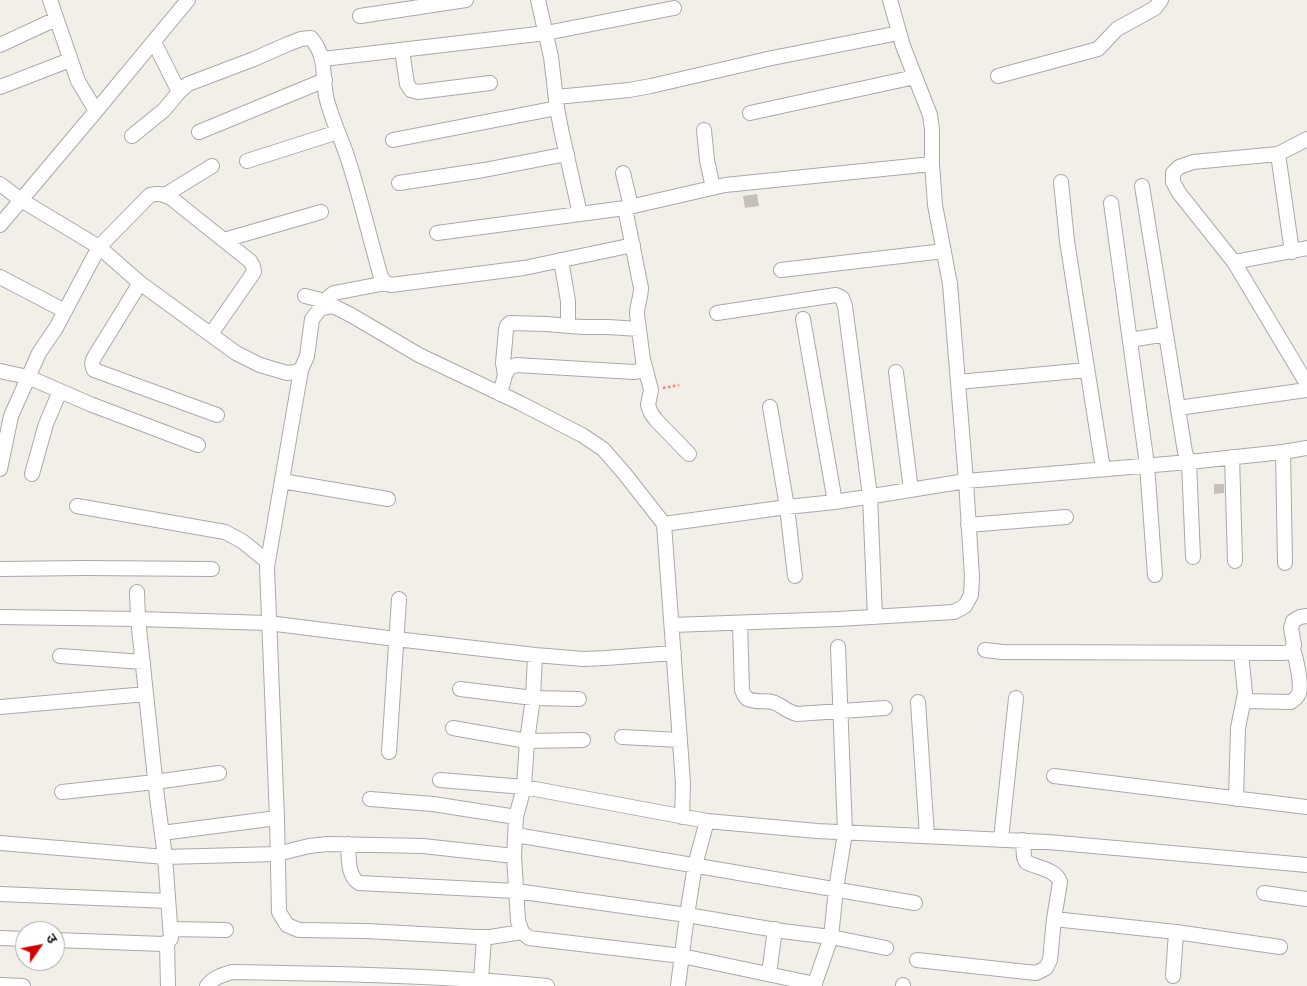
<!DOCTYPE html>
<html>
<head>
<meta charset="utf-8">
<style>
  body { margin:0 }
  #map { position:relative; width:1307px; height:986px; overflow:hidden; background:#f2efe9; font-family:Manrope,"Noto Sans Devanagari",sans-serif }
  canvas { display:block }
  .north { position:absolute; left:15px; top:921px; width:50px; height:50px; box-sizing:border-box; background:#fff; border:1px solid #a7a7a7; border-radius:50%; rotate:57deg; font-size:14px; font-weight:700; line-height:20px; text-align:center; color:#222 }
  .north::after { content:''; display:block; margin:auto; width:18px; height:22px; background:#d40000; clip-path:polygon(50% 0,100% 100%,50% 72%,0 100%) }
</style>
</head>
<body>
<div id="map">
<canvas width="1307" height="986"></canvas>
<div class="north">उ</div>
</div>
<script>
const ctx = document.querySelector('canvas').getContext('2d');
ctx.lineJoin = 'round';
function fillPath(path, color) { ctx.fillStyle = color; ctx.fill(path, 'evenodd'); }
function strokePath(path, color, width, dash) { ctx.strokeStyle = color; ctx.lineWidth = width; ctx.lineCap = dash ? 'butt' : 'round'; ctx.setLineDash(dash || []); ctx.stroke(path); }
const building = new Path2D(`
  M757 194 759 206 745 208 743 196Z
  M1214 484H1224V493L1214 494Z`);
const path = new Path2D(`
  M663 388 679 385`);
const minor = new Path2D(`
  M50 0 78 81 96 111
  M538 0 551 57 557 108 562 134 580 214
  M360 16 466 0
  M0 45 56 19
  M402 50 407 84 411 90 418 92 490 83
  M323 59 546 33 674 8
  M998 76 1098 49 1117 29 1155 8 1161 0
  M0 87 70 60
  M179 92 188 84 254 59 288 44 301 39 311 38C327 57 322 74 326 96 331 119 342 139 349 162 361 200 370 239 381 277L386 283 391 285 524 268 633 245
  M556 97 629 90 651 86 772 58 899 33
  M750 113 915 77
  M704 130 707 160 713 188
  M199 132 325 80
  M132 136 164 110 179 92 154 42
  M1307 139 1278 154 1193 162 1179 167 1173 173V182L1179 193 1234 262 1307 384
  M393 140 557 108
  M1278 154 1292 252
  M247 161 338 132
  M623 173 631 206
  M1061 182 1067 241 1103 469
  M399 183 484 170 567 154
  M0 184 21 200 99 247 140 283 236 353 260 365 287 373 295 372 301 370 307 356 312 319 321 308 333 306 351 315 419 355 520 403 582 435 603 449 624 473 664 524 681 755 683 784 682 817
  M1142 186 1185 452 1189 462 1193 557
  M165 195 212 166
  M1111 203 1147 465 1155 575
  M0 225 96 111 188 0
  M437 233 625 208 725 185 932 164
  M224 240 321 212
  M561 260 568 301V326
  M1234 262 1307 248
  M781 270 944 251
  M0 277 65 311
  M140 283 95 356C92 361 91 364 94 370L217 415
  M305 296 325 301
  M321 308 328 298 334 293 386 283
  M717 313 836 295 842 298 845 306 870 496 875 617
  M803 319 835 502
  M1130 340 1166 334
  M644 363 651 390 648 405 651 413 656 420 689 454
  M301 370 267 567 277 818 279 912 287 925 299 930 366 931 477 937H490L522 932
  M0 371 28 377 90 404 198 445
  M896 372 911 490
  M505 375 503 363 506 330 507 326 510 323 546 324 583 327H608L639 329
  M958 382 1087 370
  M500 394 505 375 509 368 516 365 634 372 640 371 644 368 637 314C637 305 641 297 641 288L625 208
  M770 407 787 507 795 576
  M1178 408 1307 390
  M1283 452 1285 563
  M1232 457 1235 561
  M0 469 11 416 39 353 56 328 99 247 150 195C159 193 163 194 171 198L250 261 253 266 254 272 211 334
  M32 474 46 424 60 391
  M282 481 388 499
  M77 506 225 532 242 541 268 562
  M664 524 787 507 835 502 966 481 1189 462 1283 452 1307 448
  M968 525 1066 517
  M0 569 84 568 212 569
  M0 617 138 619 268 623 396 639 535 655 584 659 606 658 674 653
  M740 623 742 690C744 694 744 697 748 699 756 703 765 700 772 702 781 704 785 711 797 714L885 708
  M672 625 838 619 954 612 965 606 971 595 972 577 966 481 950 284 935 205 932 164V130L930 115 903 46 890 0
  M985 650 1003 652 1283 653 1290 652 1294 645 1291 628 1293 621 1300 617 1307 616
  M535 655 533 698 527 741 524 787 516 817 514 856 518 921 522 932 529 938 682 956 815 984
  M60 656 143 662
  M460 689 533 698 579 699
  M1244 701 1291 702C1295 699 1298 697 1299 693 1302 684 1296 658 1293 649
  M918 702 927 836
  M0 707 146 694
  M453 728 527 741 583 740
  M622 737 680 740
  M389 752 399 599
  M1054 776 1307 807
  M440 780 524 787 707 821 817 831 1048 842 1307 865
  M62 792 155 782 219 773
  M370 799 433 804 516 817
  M1236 799 1238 728 1245 693 1241 653
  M162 833 277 818
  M516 835 915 903
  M1001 839 1016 698
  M0 843 165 857 277 854 309 846 328 844 423 846 514 856
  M348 844C349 856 347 876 359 883L516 891 687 915 782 931 831 937 886 948
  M1264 893 1307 899
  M0 894 168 901
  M1054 919 1176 932 1280 947
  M171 929 226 930
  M0 938 25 939
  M55 940 163 944 169 941 171 938 165 857 157 797 138 619 137 592
  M167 943 168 986
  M917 960 1036 973 1046 968 1050 960 1054 919 1060 882C1056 869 1037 868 1026 862L1024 857 1023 840
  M769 974 775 929
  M1173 976 1176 932
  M481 980 484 937
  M0 985 23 986
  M207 986C214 977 222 975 232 972 337 974 442 975 547 986
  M678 986 687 915 695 865 707 821
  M814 986 831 937 836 889 845 833 838 647
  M903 986V985`);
fillPath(building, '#c7bfb8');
strokePath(minor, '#a9a9a9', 16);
strokePath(path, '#fa8072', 2.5, [2.5, 2.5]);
strokePath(minor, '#fff', 14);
</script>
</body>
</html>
